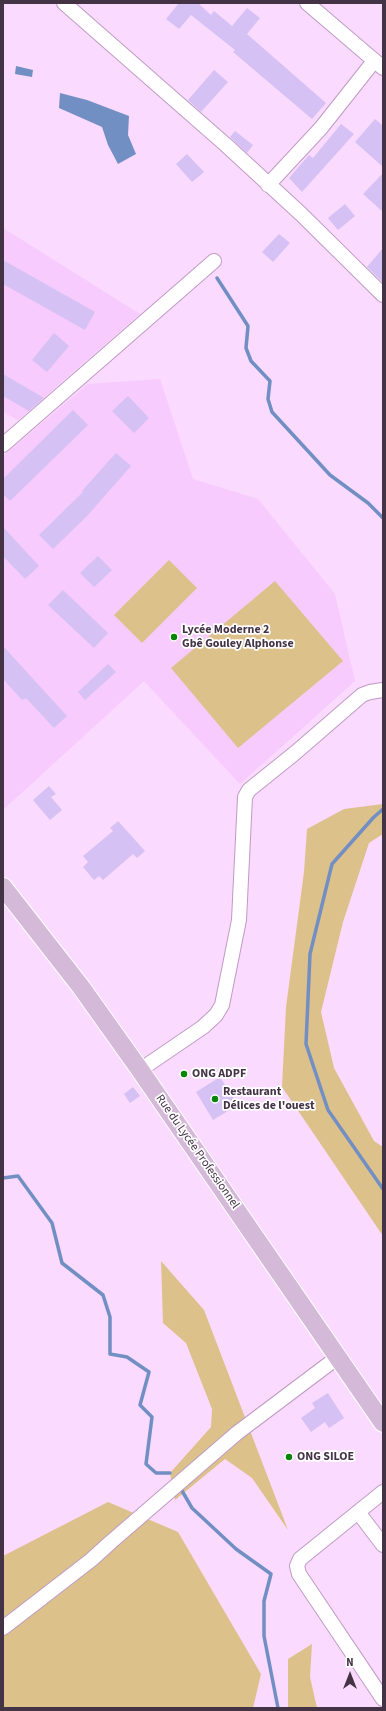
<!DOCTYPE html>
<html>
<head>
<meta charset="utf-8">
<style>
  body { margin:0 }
  #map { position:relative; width:386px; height:1711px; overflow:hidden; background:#fadafe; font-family:"Source Sans 3",sans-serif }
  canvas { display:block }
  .frame { position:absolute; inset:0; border:4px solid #433345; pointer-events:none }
  .north { position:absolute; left:330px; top:1655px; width:40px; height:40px; -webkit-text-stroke:3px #fff; paint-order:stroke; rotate:0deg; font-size:11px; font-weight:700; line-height:16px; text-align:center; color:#433345 }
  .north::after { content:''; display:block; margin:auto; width:14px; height:18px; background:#433345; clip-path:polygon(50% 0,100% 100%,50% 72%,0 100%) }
</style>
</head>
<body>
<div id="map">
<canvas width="386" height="1711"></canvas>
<div class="frame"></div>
<div class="north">N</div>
</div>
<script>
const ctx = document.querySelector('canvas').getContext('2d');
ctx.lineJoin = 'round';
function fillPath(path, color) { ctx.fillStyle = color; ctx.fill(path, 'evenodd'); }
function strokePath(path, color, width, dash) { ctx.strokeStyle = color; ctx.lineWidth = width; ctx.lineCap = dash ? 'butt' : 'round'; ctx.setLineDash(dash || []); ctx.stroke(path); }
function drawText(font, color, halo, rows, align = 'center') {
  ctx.font = font + ' "Source Sans 3",sans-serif'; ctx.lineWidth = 3.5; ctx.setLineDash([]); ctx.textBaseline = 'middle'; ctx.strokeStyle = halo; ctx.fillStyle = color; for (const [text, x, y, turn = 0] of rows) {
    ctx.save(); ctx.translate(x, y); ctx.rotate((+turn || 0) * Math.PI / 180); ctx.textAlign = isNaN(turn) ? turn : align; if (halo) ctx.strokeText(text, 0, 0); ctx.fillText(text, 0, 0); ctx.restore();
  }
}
const built = new Path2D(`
  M3 228 140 314 18 420 3 412Z
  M160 379 193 479 258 499 335 594 355 681 240 784 144 681 3 810V456L88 384Z`);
const green = new Path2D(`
  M169 560 197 588 142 643 114 615Z
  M275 581 343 661 238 748 171 668Z
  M383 804V834L369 843 343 922 321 1012 334 1068 374 1141 383 1147V1236L282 1087 286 1007 304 872 307 829 344 809Z
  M161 1261 204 1310 288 1530 252 1478 225 1459 175 1500 170 1473 211 1427 212 1409 186 1343 163 1323Z
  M108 1502 178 1532 261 1674 253 1708H3V1556Z
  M312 1644 310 1677 317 1708H288V1659Z`);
const water = new Path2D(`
  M16 66 33 70 32 77 15 74Z
  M60 93 87 100 129 116 128 135 136 154 118 164 108 145 102 127 59 108Z`);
const stream = new Path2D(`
  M217 278 248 326 246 348 251 361 270 381 268 399 272 412 330 475 368 503 383 518
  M383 809 373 818 332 864 310 954 306 1044 328 1110 383 1189
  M3 1178 18 1176 52 1223 62 1263 103 1295 110 1317V1354L127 1357 149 1372 140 1405 152 1417 146 1464 156 1473H170
  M181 1489 192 1508 236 1549 271 1574 264 1601V1636L278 1708`);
const building = new Path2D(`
  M179 3H198L211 15 214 11 232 26 247 8 260 18 247 34 326 103 312 119 233 52 235 50 191 15 179 29 166 19Z
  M214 70 228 82 201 112 188 100Z
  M375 119 383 126V167L355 142Z
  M341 124 354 134 302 192 289 178 309 155 313 158Z
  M235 131 253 145 247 153 230 137Z
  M187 154 204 172 192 182 176 164Z
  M383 173V212L363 194Z
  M345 204 355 216 338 230 328 218Z
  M279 234 290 243 273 262 262 252Z
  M383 248V283L367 267Z
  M3 260 95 312 85 330 3 284Z
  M54 333 69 346 47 372 32 360Z
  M3 374 44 398 29 411 3 396Z
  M128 396 149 418 134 433 112 411Z
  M73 410 88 425 10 501 3 494V479Z
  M116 453 131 466 87 516 53 549 39 535 83 492 82 491Z
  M3 527 39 566 25 579 3 556Z
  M98 556 112 570 94 587 80 573Z
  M63 590 108 633 94 648 48 605Z
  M3 646 67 716 54 728 26 698 22 700 3 679Z
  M108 664 116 672 85 700 78 692Z
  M49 786 56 794 51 797 62 810 50 820 33 800Z
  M118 821 145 851 137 858 133 854 103 880 99 876 94 880 83 867 88 862 83 856 113 831 110 828Z
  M220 1077 238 1105 213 1120 196 1092Z
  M133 1087 140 1096 130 1103 124 1094Z
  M328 1393 344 1418 329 1428 325 1422 311 1432 301 1418 315 1408 312 1403Z`);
const minor = new Path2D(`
  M64 3 226 145 301 214 383 295
  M307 3 383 68
  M268 185 321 128 374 61
  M3 445 214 261
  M140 1070 203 1027 216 1015 222 1005 239 920 245 797 249 790 295 753 362 695 370 692 383 690
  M383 1492 300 1559 297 1566 299 1574 383 1699
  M358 1512 383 1545
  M3 1628 91 1560 112 1541 237 1433 338 1357`);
const major = new Path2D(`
  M3 887 81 987 140 1070 383 1423`);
const markers = [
  [174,637,4,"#078504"],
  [184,1074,4,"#078504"],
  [215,1099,4,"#078504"],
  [289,1457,4,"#078504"]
];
const poiNames = [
  ["Lycée Moderne 2",182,630],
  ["Gbê Gouley Alphonse",182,644],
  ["ONG ADPF",192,1074],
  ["Restaurant",223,1092],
  ["Délices de l'ouest",223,1106],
  ["ONG SILOE",297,1457]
];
const streetNames = [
  ["Rue du Lycée Professionnel",197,1152,55]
];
fillPath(built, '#f7cbfd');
fillPath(green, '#ddc18b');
fillPath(water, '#728fc4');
strokePath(stream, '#728fc4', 3.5);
fillPath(building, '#d5c1f4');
strokePath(minor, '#c09bc5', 16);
strokePath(major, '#fff', 20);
strokePath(minor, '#fff', 14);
strokePath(major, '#d5b9d9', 18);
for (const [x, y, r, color] of markers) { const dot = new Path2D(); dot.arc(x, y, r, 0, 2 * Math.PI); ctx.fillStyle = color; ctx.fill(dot); strokePath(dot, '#fff', 1.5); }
drawText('bold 12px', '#433345', '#fff', poiNames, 'left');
drawText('12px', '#433345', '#fff', streetNames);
</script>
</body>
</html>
